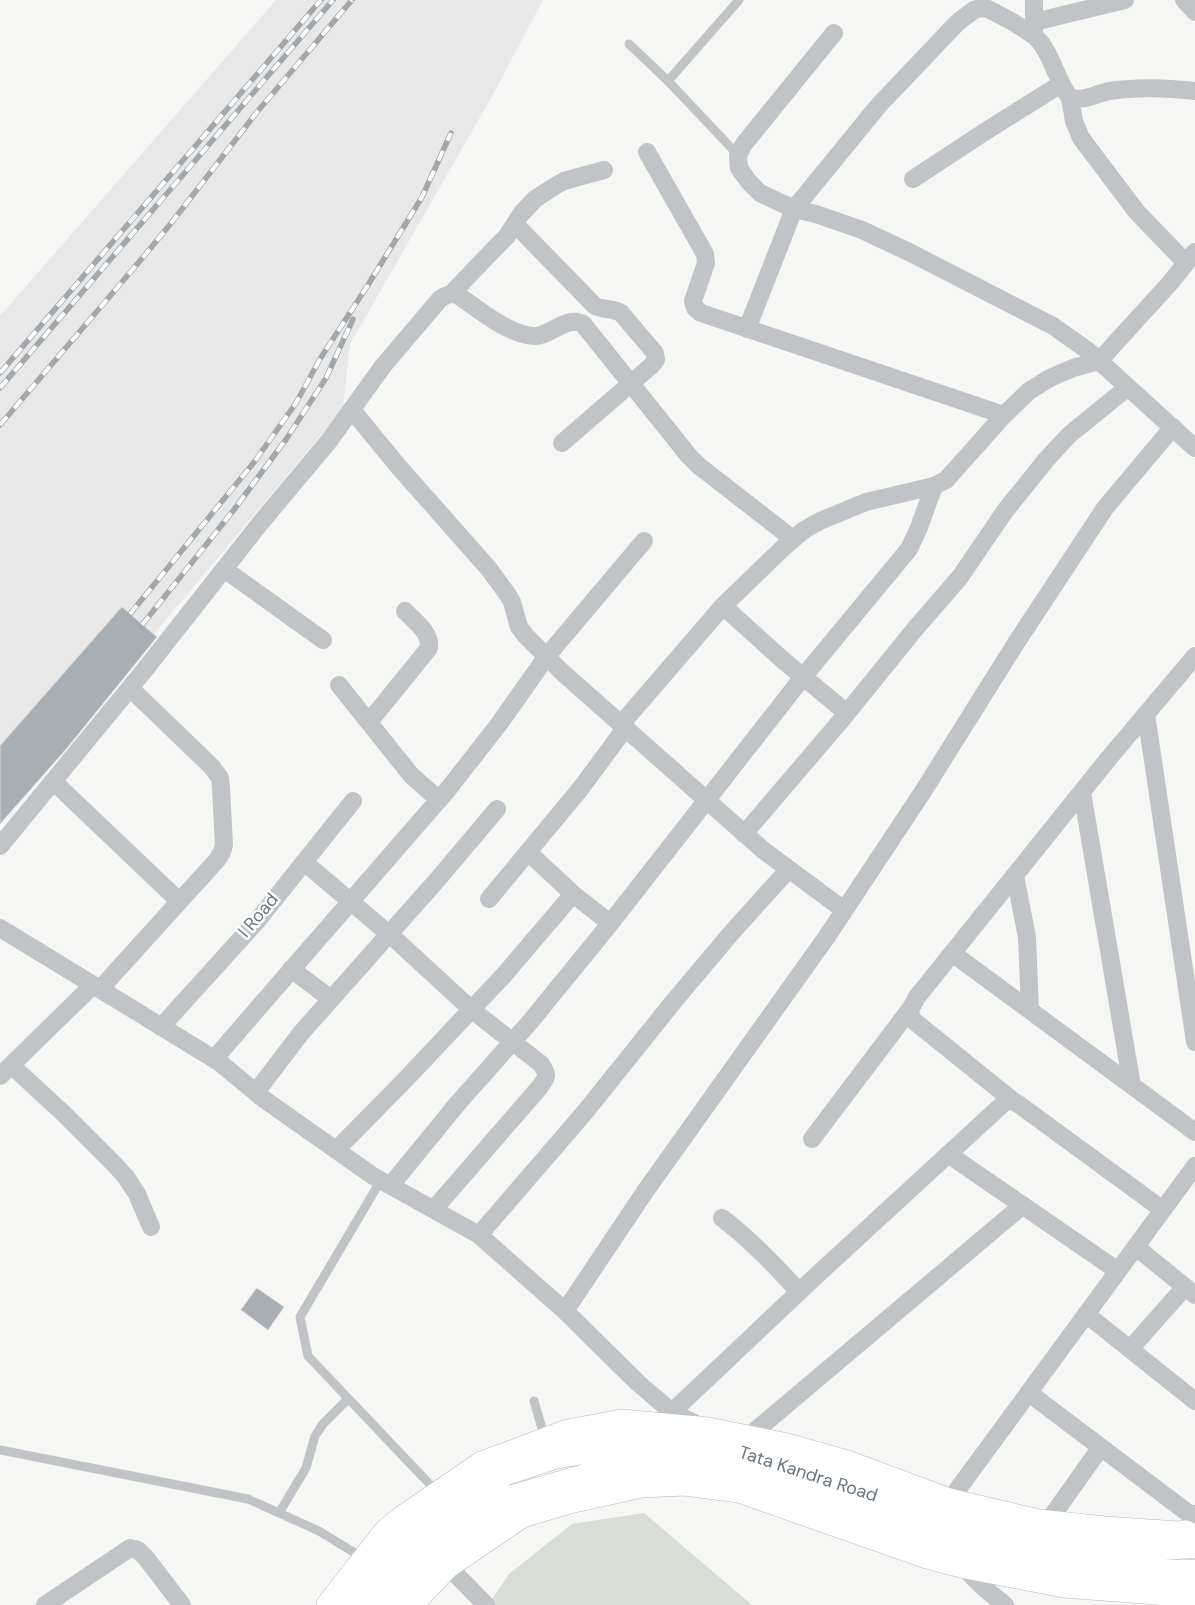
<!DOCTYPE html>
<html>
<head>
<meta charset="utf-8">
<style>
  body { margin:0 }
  canvas { display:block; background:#f6f7f4 }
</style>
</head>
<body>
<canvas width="1195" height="1605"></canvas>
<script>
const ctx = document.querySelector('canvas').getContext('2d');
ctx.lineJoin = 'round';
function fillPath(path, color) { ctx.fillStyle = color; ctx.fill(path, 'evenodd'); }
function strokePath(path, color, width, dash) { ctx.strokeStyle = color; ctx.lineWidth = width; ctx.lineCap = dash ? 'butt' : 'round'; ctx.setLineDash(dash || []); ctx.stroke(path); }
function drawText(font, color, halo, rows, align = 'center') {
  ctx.font = font + ' "DM Sans",sans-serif'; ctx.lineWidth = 5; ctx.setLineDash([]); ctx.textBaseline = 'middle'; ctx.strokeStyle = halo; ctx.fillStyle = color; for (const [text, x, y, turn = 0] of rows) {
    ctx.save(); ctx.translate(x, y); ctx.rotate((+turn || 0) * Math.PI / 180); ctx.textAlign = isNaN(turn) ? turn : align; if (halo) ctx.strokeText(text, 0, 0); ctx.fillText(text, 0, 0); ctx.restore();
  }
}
const built = new Path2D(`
  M276 0H543L491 98 350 344 343 409 0 817V316Z`);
const green = new Path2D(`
  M644 1513 752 1605H488L509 1574 572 1524Z`);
const building = new Path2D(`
  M122 607 157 637 67 748 0 824V746Z
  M257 1288 284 1307 268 1330 241 1310Z`);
const lane = new Path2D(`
  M629 44 668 81 738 155
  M668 81 739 0
  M381 1180 300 1317 308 1356 438 1493
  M534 1401 545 1439
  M0 1450 248 1499 319 1531 363 1558
  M279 1513 306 1468 315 1436 323 1424 348 1399`);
const street = new Path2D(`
  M1034 0V33
  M1184 0 1195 12
  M1034 22 1125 0
  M834 33 744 144 738 155 739 168 749 182 760 193 794 209 816 214 862 230 911 253 1053 326 1087 350 1195 448
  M1070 98 1074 121 1081 138 1136 211 1186 263
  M647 152 705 254 706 263 693 301 695 308 701 313 1004 415
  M913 179 986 131 1061 84
  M515 224 595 306C604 310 613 308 621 313L655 353 656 360 651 366 562 443
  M452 293 498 245 507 236 521 214 535 199 555 186 564 181 604 170
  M747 329 794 209 879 105 958 22 974 10 981 8 988 9C1002 16 1032 31 1041 43 1053 59 1057 81 1070 98 1086 102 1100 91 1116 90 1142 87 1169 88 1195 91
  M352 410 398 466 489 569 508 595 512 602 519 627 526 636 562 672 763 850 844 910
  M224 569 323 640
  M723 606 784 661 847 713
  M339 685 411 775 439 800
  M1146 714 1195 1042
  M369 722 429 648C431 632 415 622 405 611
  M622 723 723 606 785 546 804 530 820 521 866 502 934 486 946 480 1004 415 1029 391 1050 378 1073 368 1099 361 1170 283 1195 252
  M53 781 179 901
  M1082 792 1132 1086
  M744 834 838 724 915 629 960 577 1005 511 1046 460 1069 435 1128 387
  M0 846 143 672 262 521 329 441 383 366 440 299C447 294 451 293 459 296 478 309 511 337 536 336 551 335 568 315 583 324L689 456 699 466 793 539
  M528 852 573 894 610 923
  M304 862 396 940 472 1010 541 1064C549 1076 547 1077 539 1088L434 1209
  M1015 876 1027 937 1030 1010
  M489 899 581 788 626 727
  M0 928 219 1062 265 1100 373 1176 479 1235 565 1311 638 1383 672 1412 700 1426
  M952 953 1195 1132
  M291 969 331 999
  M100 989 217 860 222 852 224 845 221 788 220 778 212 767 130 688
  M161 1027 257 921 353 801
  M214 1059 449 788 499 724 547 656 644 541
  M11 1065 63 1113 114 1164 126 1177 137 1194 151 1227
  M0 1076 93 985
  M256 1092 301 1033 438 879 497 809
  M1012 1100 914 1021 910 1017 911 1008 917 997 1109 758 1195 656
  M812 1139 911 1008
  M336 1150 404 1081 504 975 573 894
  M948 1154 1118 1271
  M391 1185 458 1103 530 1022 605 930 803 677 909 549 918 530 934 486
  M722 1218C751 1240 775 1265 799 1292
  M479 1235 585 1112 674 1001 733 931 789 869
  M1136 1247 1195 1295
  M565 1311 644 1193 828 935 922 793 1016 643 1105 508 1173 427
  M1086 1314 1195 1401
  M1130 1349 1185 1287
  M1029 1393 1188 1513 1195 1514
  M672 1412 817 1275 1004 1103 1012 1100 1021 1106 1163 1210
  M748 1437 1023 1205
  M944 1508 1195 1166
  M1047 1523 1101 1447
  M439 1557 486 1605
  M961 1565 984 1588 1005 1605
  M45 1605 130 1548 138 1550 146 1558 182 1605`);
const secondary = new Path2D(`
  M329 1605 386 1532 403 1518 482 1464 568 1432 622 1422 708 1430 787 1446 847 1463 949 1501 1038 1522 1105 1529 1178 1534 1186 1533
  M410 1605 447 1566 522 1515 569 1501 641 1485 685 1483 739 1490 927 1556 961 1565 1064 1585 1195 1595`);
const primary = new Path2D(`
  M355 1605 374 1579 414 1534 503 1472 554 1455 640 1440H686L754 1454 937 1518 1049 1536 1141 1547 1195 1544
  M385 1605 433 1551 506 1501 610 1471 668 1463 745 1471 847 1510 941 1539 1045 1559 1140 1573 1195 1574`);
const rail = new Path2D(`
  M0 373 321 0
  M0 388 333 0
  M0 425 145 255 172 222 257 112 352 0
  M130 614 255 461 296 403 320 359 368 285 422 197 451 133
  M142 625 233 511 287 438 326 378 353 319`);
const streetNames = [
  ["I Road",259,916,-50],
  ["Tata Kandra Road",808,1475,18]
];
fillPath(built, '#e7e8e7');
fillPath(green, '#d8ddd5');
fillPath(building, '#a8afb4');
strokePath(building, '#d8d8d6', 1);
strokePath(secondary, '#b5b9bd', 26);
strokePath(primary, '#b4b8bb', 29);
strokePath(lane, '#c0c4c7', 9);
strokePath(street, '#c0c4c7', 18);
strokePath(secondary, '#fff', 25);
strokePath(primary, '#fff', 28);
strokePath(rail, '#a2a7ac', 5.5);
strokePath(rail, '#fff', 4, [11]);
drawText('18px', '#697682', '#fff', streetNames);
</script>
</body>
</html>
